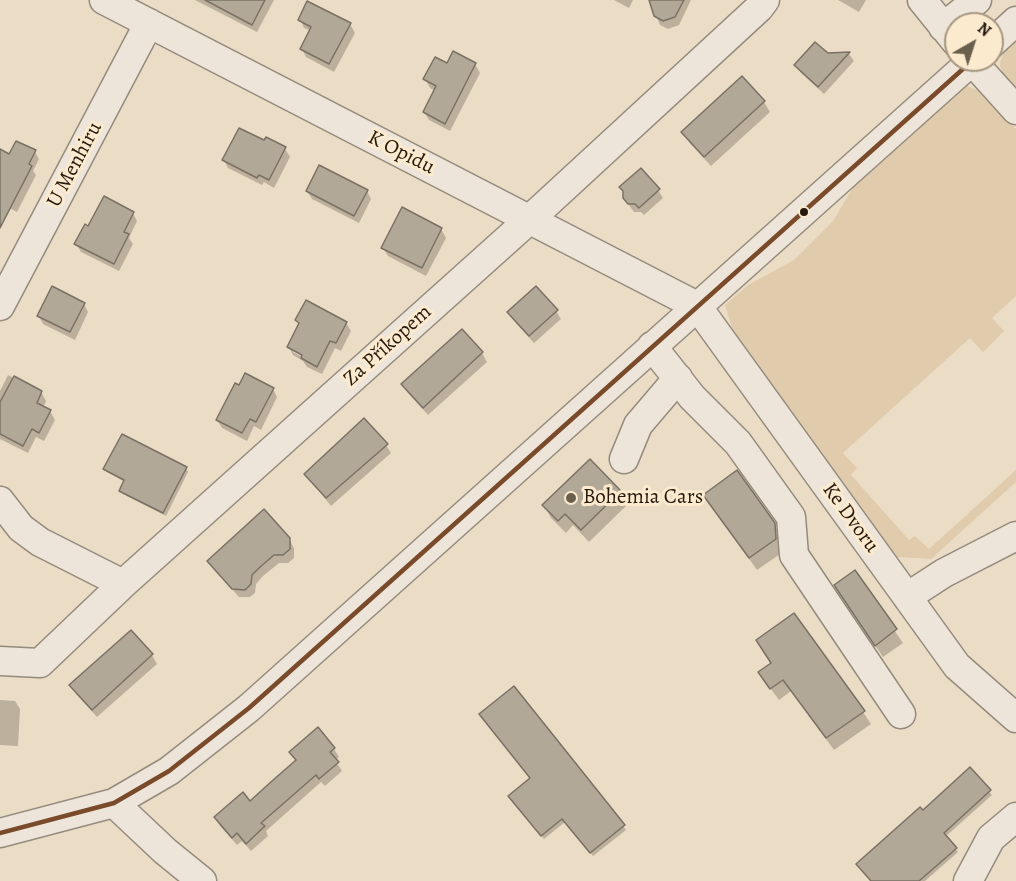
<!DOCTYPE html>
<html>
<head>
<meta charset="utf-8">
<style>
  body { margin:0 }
  #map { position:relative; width:1016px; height:881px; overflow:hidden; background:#ebdcc5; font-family:Alegreya,serif }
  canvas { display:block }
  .north { position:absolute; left:944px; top:12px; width:60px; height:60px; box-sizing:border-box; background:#fceacf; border:2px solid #a69781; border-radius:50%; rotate:39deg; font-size:16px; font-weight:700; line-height:24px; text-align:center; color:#251a0d }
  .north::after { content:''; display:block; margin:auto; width:21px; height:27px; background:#6a5e4d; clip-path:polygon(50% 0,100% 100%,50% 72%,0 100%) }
</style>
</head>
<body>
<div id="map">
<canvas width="1016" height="881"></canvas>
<div class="north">N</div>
</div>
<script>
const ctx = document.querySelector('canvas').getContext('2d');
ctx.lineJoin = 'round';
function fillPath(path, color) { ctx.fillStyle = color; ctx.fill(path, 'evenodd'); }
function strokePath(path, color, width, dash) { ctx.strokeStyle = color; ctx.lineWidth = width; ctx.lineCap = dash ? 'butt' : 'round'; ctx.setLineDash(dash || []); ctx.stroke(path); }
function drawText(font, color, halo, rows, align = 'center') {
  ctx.font = font + ' Alegreya,serif'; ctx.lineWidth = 6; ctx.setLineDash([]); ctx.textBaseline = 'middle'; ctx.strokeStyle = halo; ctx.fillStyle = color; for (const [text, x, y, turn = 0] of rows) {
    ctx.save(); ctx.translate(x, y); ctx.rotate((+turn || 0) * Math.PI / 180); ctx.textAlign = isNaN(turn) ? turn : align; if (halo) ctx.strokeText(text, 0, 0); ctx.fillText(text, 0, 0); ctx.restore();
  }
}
const green = new Path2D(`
  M1016 40V91C997 69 993 61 1016 40Z
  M967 86 983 92 1016 129V296L992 318 1004 331 983 352 970 338 843 453 857 468 851 475 909 540 915 536 929 549 1016 470V482L931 559 897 557 733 331 725 305 748 285 794 260 833 221 860 176 944 102Z`);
const shadow = new Path2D(`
  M195 0H274L257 32Z
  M614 0H633L629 8Z
  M650 0H691L679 25 668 29 660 25Z
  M838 0H866L859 12Z
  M300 19 350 24 355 33 334 72 306 57 302 49 311 31 304 28Z
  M849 54 854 61 824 94 801 73 796 65 827 55Z
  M475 64 480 73 450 131 429 120 424 112 435 91 430 88 425 79 448 65Z
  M742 79 764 102 770 112 711 166 689 142 683 132Z
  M264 142 285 149 290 157 274 188 264 182 262 185 228 168 224 160Z
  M0 151 10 156 35 152 39 159 33 171 36 175 17 212 0 203Z
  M658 190 663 198 644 215 641 212H634L624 198Z
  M307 191H367L371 199 359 223 312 199Z
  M133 213 137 221 129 238 133 244 119 271 81 252 76 244 89 228Z
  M441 229 446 238 426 276 388 256 383 248Z
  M84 304 88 312 75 340 43 324 39 316Z
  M556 311 561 319 534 343 514 321 509 312Z
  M297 320 346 323 351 331 341 351 335 348 322 374 307 367 303 361 293 355 289 347 300 325ZM293 349 310 357 308 360 293 352Z
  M462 331 482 353 487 362 428 415 408 393 403 384Z
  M8 375 41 392 46 401 43 408 50 411 55 420 44 441 36 437 28 453 0 439V391Z
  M273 389 277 397 261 430 254 426 247 441 222 428 217 420Z
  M386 445 391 453 331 506 306 474Z
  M590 461 620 492 627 505 589 542 573 525 566 533 551 518 544 505Z
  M186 468 188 472 166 516 123 494 120 490 125 482 107 472 105 469Z
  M705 496 774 524 781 537 783 552 757 570Z
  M289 539 294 548V558L288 563H279L263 576 256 584 255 593 250 597H239L214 569 209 561Z
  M854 572 903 643 883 657 843 598Z
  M131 632 152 655 157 664 97 717 76 694 71 685Z
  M772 664 863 712 871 724 834 750 791 691 779 700 768 685Z
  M514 688 626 830 593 856 565 822 544 839 512 800 531 779Z
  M0 700 15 701 20 709 18 746 0 745Z
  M334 749 339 757 335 760 342 771 325 786 321 782 266 831 268 836 251 851 242 841 237 845 220 826 216 818 250 803 297 762 291 752Z
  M970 769 992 795 945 837 958 852 925 881H872L922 812Z`);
const building = new Path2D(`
  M205 0H265L252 25Z
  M649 0H684L675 17 663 21 654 16Z
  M307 1 351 23 329 64 300 49 311 27 298 20Z
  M815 42 828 53 850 52 818 87 794 65Z
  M453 51 476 63 445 124 423 112 436 86 423 79 435 57 447 63Z
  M742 76 765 101 704 157 681 132Z
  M239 128 264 140 266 137 286 147 269 180 259 175 257 178 222 160Z
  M16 141 36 150 29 164 32 166 0 228V149L9 154Z
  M319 165 368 190 354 216 306 191Z
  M641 168 660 189 639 208 635 204H628L623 198V191L619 187Z
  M104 196 134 212 124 232 129 234 114 264 74 244 85 224 88 226Z
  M402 207 442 228 422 268 381 248Z
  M52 286 85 303 70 332 37 316Z
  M536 286 558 310 529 336 507 312Z
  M306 300 347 322 336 343 330 341 317 367 301 358 302 355 287 347 299 323 295 320Z
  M462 329 483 352 423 408 401 384Z
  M245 373 274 388 256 422 250 419 242 433 216 420 235 383 239 385Z
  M14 376 42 391 37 403 51 410 39 433 32 429 23 446 0 434V402Z
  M364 418 388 444 326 498 304 474Z
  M122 434 187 467 163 513 119 491 124 480 103 469Z
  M590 459 621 491 581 530 565 514 558 521 542 505Z
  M737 470 775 523 776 539 749 558 703 495Z
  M264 509 290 538V549L283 555H274L259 568 252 575 251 584 245 590 232 589 207 561Z
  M855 570 897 629 875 646 834 585Z
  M794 613 865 711 826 738 783 680 770 689 758 672 771 663 756 640Z
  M131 630 153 654 92 710 69 685Z
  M514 686 625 825 590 853 562 819 541 836 508 796 530 778 479 714Z
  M318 727 335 748 330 752 339 762 319 779 316 775 261 823 265 826 246 844 237 833 232 838 214 817 243 792 250 801 272 781 296 760 289 752Z
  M970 767 991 790 944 833 957 848 919 881H871L856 864 920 807 923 810Z`);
const minor = new Path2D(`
  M104 0 697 306 957 666 1016 718
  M922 0 956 42
  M943 27 977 0
  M992 43 1016 21
  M971 60 1016 110
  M0 306 149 23
  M652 346 692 397 738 443 791 517 794 555 901 714
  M624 459 638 425 678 378
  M0 501 21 528 40 542 123 584
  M907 597 944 573 1016 536
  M0 661 40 663 123 584 530 219 759 8 765 0
  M114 803 165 851 202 881
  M0 833 114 803 169 771 249 708 973 60
  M968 881 991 838 1016 817`);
const bus1 = new Path2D(`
  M0 833 114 803 169 771 249 708 973 60`);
const markers = [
  [804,212,5,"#251a0d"],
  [571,498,6,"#6a5e4d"]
];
const streetNames = [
  ["K Opidu",401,153,27],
  ["U Menhiru",75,165,-62],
  ["Za Příkopem",388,346,-42],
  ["Ke Dvoru",850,518,54]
];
const poiNames = [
  ["Bohemia Cars",583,498]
];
fillPath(green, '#e0ccac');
fillPath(shadow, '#0003');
fillPath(building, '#b2a898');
strokePath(building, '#7a7164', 1.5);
strokePath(minor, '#958b7d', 31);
strokePath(minor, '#ede5da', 28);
strokePath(bus1, '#7a4b2a', 4.5);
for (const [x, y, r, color] of markers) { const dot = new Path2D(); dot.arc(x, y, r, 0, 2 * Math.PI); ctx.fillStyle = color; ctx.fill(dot); strokePath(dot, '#fceacf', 2); }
drawText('21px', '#251a0d', '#fceacf', streetNames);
drawText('21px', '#251a0d', '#fceacf', poiNames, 'left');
</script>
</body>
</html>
